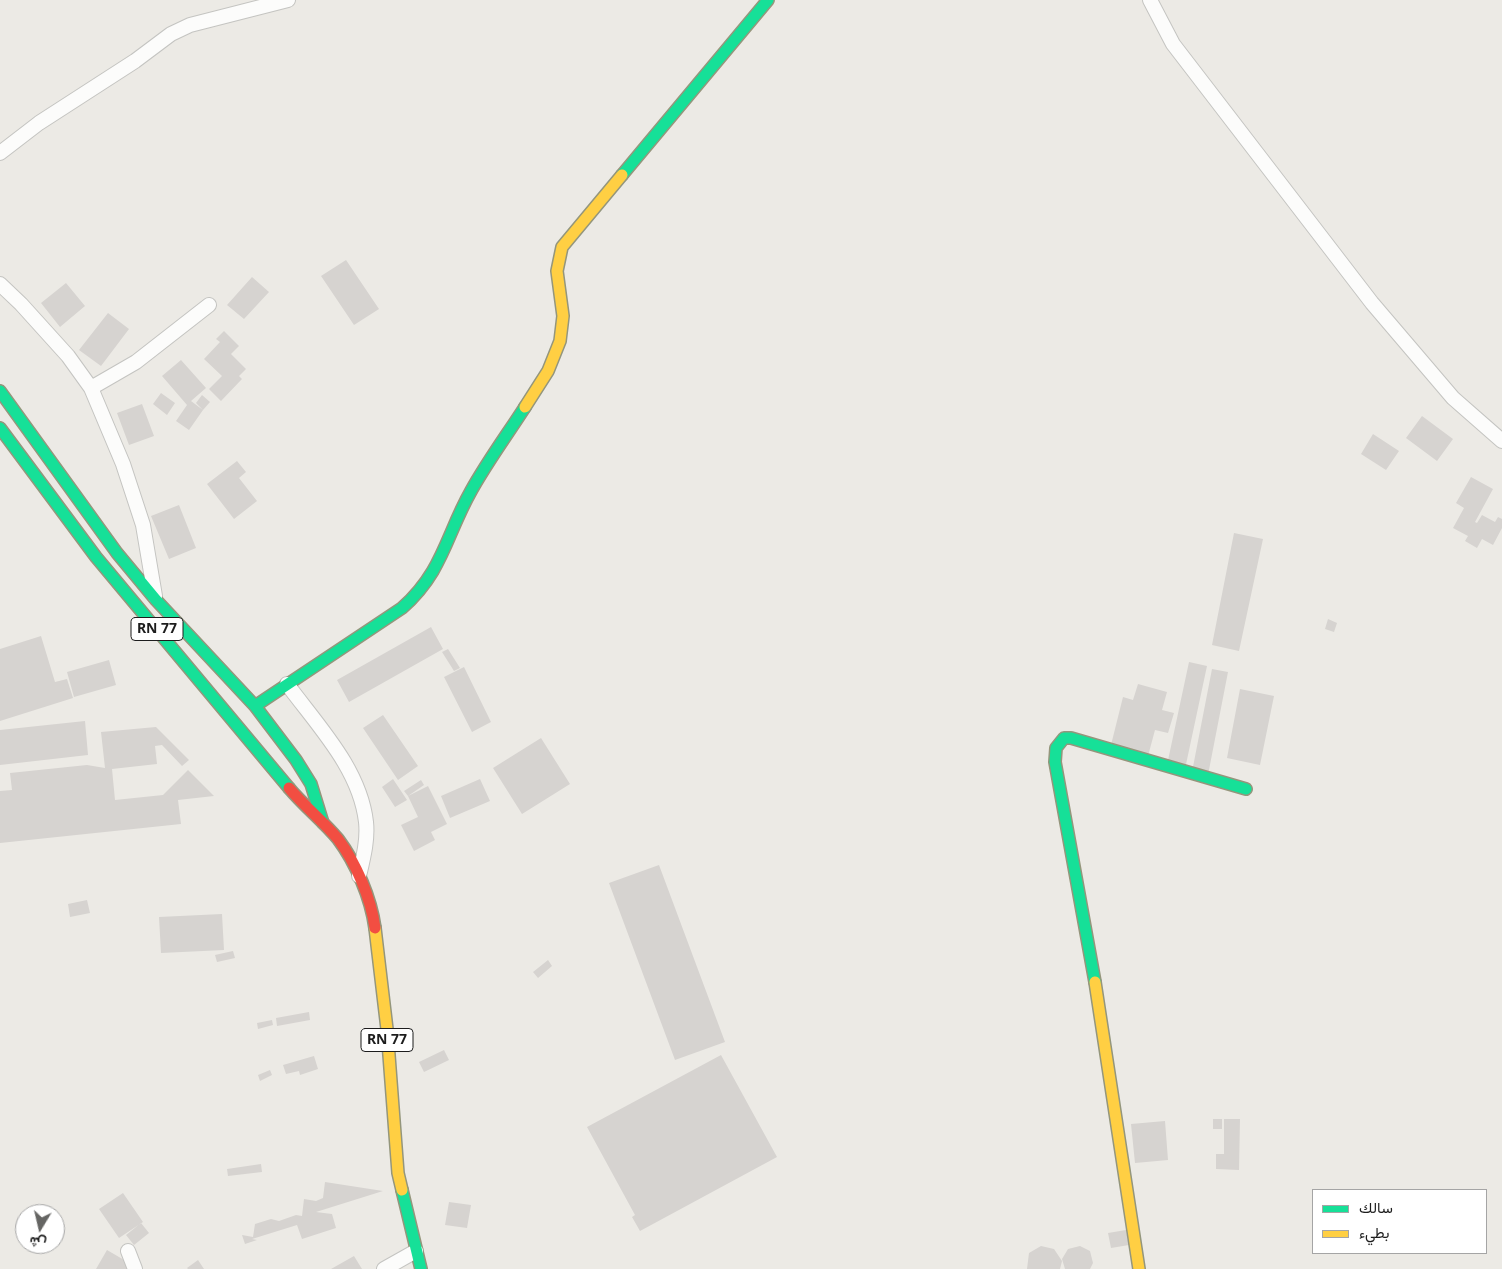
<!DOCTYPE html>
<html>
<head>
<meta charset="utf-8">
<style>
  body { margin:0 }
  #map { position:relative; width:1502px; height:1269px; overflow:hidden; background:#eceae5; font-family:"Noto Sans",Vazirmatn,sans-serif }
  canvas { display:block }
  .legend { position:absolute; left:1312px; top:1189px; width:175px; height:65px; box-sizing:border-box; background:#fff; border:1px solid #a5a5a5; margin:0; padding:6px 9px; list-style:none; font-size:15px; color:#1d1d1d }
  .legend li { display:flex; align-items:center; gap:10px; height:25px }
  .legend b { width:25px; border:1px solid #a5a5a5 }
  .north { position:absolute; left:15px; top:1204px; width:50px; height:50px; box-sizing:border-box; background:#fff; border:1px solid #a5a5a5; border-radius:50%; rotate:189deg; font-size:14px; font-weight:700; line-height:20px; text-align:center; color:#1d1d1d }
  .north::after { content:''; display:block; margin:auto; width:18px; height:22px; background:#656563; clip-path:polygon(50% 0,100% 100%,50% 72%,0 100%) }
</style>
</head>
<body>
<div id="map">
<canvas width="1502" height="1269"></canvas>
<ul class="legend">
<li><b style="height:6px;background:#16e098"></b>سالك</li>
<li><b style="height:6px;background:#ffcf43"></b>بطيء</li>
</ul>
<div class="north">ش</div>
</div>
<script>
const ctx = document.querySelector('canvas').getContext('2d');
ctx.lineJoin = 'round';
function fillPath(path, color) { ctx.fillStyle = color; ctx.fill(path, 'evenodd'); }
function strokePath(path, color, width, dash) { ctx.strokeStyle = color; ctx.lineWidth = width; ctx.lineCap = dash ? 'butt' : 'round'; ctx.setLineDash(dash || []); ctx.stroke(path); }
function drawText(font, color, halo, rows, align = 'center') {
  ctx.font = font + ' "Noto Sans",sans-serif'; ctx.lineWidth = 4; ctx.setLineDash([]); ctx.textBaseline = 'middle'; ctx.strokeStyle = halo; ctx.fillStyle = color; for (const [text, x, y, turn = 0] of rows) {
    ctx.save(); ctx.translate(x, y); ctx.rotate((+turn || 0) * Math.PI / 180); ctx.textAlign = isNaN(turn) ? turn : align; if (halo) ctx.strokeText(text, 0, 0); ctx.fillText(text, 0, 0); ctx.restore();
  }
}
const building = new Path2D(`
  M346 260 379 309 354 325 321 276Z
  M252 277 269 292 244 319 227 305Z
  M66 283 85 306 60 327 41 303Z
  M108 313 129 329 101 366 79 350Z
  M224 331 239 346 231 354 246 369 239 376 242 379 221 401 209 389 222 376 204 359 220 342 216 339Z
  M181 360 206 388 191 401 203 410 189 430 176 421 187 405 162 376Z
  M161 393 175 403 167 415 153 404Z
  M202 395 210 402 203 410 196 403Z
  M142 404 154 436 129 445 117 413Z
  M1422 416 1453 439 1437 461 1406 438Z
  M1373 434 1399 451 1386 470 1361 454Z
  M237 461 246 472 239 478 257 501 234 519 207 484Z
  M1471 477 1493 489 1475 522 1477 523 1482 515 1495 522 1498 517 1502 519V528L1493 545 1482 539 1477 548 1465 541 1468 536 1453 528 1464 508 1456 503Z
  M179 505 196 548 169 559 151 516Z
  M1234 533 1263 539 1239 651 1212 645Z
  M1328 619 1337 623 1334 632 1325 629Z
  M431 627 443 649 349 702 337 680Z
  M41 636 55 682 67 679 73 698 0 721V649Z
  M448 649 460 668 454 671 442 652Z
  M109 660 116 685 74 697 67 672Z
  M1189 662 1207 666 1185 769 1167 765Z
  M464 667 491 722 472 732 444 677Z
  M1212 669 1228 672 1208 775 1192 772Z
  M1138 684 1167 692 1162 710 1174 713 1168 733 1155 730 1148 756 1111 745 1123 697 1133 700Z
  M1240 689 1274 696 1260 765 1227 758Z
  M383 715 418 766 398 780 363 728Z
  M85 721 88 755 0 765V730Z
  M156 727 189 760 182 766 162 745 155 746 157 764 112 769 115 800 163 795 188 770 214 796 178 800 181 824 0 843V791L12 790 10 773 87 765 105 768 101 732Z
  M541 738 570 784 522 814 493 768Z
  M393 779 407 800 395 807 382 787Z
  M480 779 490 801 450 818 441 796Z
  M421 780 424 785 408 796 404 791Z
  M428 786 447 824 431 832 435 840 414 851 401 825 418 817 408 796Z
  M659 865 725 1042 675 1060 609 883Z
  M87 900 90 913 70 917 68 904Z
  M222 914 224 950 161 953 159 917Z
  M233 951 235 958 217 962 215 955Z
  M548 960 552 966 538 978 533 972Z
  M309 1012 310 1020 277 1026 276 1018Z
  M272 1020 273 1025 258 1029 257 1023Z
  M444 1050 449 1060 424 1072 419 1062Z
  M721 1055 777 1157 640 1231 632 1217 635 1215 587 1127Z
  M314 1056 318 1069 300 1075 299 1071 286 1074 283 1065Z
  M270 1070 272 1075 260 1081 258 1075Z
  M1213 1119H1222V1129H1213Z
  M1224 1119H1240L1239 1170 1216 1169V1154H1224Z
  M1165 1121 1168 1160 1135 1163 1131 1124Z
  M261 1164 262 1172 228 1176 227 1169Z
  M325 1182 383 1191 316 1212 332 1214 336 1228 302 1239 297 1225 252 1239 257 1240 245 1244 242 1235 253 1237 255 1224 271 1219 279 1221 296 1215 302 1216 304 1199 316 1201 323 1198Z
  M123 1193 143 1222 119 1238 99 1209Z
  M449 1202 471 1205 467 1228 445 1225Z
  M141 1223 149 1233 134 1245 126 1235Z
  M1126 1230 1129 1245 1111 1248 1108 1233Z
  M1041 1246 1054 1249 1062 1261 1060 1269H1027L1029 1253Z
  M1080 1246 1090 1251 1093 1263 1090 1269H1065L1062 1259 1068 1249Z
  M107 1250 131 1264 128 1269H96Z
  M354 1256 362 1269H331Z
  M198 1260 204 1269H188L187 1268Z`);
const street = new Path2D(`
  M1150 0 1173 44 1372 303 1453 398 1502 441
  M0 153 39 123 135 61 171 34 190 25 288 0
  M0 284 21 304 68 356 91 388 123 464 143 525 155 596
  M91 388 136 362 209 305
  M287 684C318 726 360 769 366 822 368 840 363 859 359 876
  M128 1251 135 1269
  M384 1269 416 1251`);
const fast = new Path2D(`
  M622 175 768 0
  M0 391 117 553 156 600 255 706 296 760 311 784 323 823
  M0 428 96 557 289 788
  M255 706 402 608C443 572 446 535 471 491 487 462 507 435 525 407
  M1095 982 1055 762 1056 748 1064 738H1071L1246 789
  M402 1190 421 1269`);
const slow = new Path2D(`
  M525 407 548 371 560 341 563 316 557 271 562 247 622 175
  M375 928 387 1029 398 1173 402 1190
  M1095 982 1139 1269`);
const jam = new Path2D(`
  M289 788C304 806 323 821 338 839 356 863 371 898 375 928`);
const shields = [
  [157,629,52],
  [387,1040,52]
];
const shieldNames = [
  ["RN 77",157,629],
  ["RN 77",387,1040]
];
fillPath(building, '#d6d3d0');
strokePath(street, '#c4c4c1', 16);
strokePath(fast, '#94967c', 14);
strokePath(slow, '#94967c', 14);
strokePath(jam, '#94967c', 14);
strokePath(street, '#fcfcfb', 14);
strokePath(fast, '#16e098', 11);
strokePath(slow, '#ffcf43', 11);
strokePath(jam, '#f24e42', 11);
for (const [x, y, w] of shields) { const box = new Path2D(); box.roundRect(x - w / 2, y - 11.5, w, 23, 4); ctx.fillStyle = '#fff'; ctx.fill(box); strokePath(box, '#1d1d1d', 1); }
drawText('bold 14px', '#1d1d1d', null, shieldNames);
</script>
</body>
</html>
